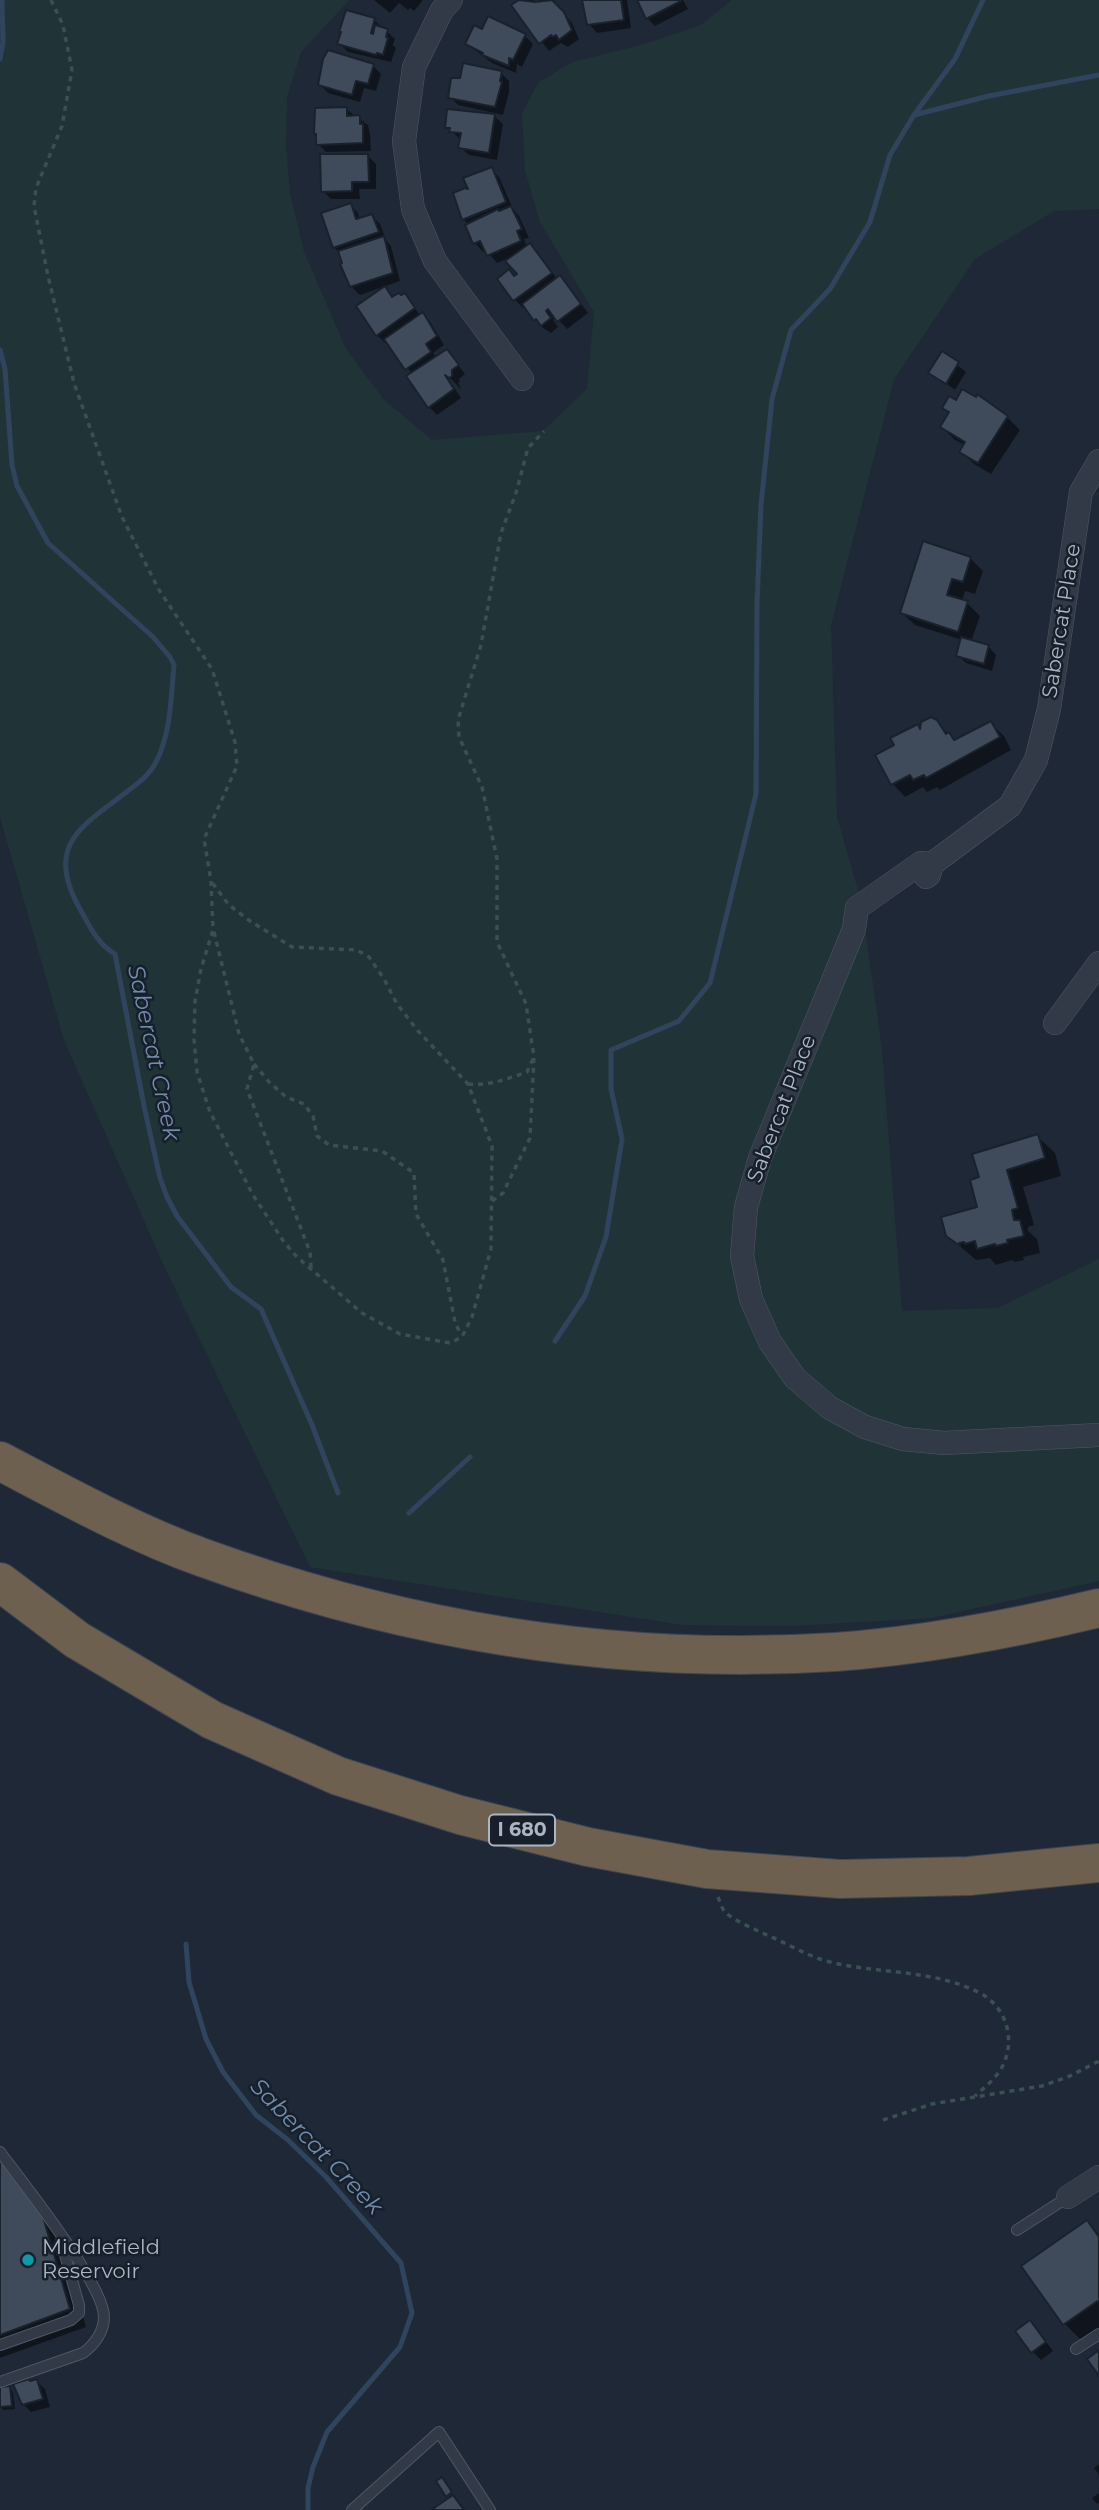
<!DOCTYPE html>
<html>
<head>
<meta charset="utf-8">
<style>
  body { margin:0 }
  canvas { display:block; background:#1e2836 }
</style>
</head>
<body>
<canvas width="1099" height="2510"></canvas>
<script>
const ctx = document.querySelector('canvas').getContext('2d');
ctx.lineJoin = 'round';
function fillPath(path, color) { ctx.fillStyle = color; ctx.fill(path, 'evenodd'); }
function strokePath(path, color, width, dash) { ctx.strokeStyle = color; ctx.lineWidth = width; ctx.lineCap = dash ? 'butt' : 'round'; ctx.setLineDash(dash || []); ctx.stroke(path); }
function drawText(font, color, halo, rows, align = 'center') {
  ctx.font = font + ' Montserrat,sans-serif'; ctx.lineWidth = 5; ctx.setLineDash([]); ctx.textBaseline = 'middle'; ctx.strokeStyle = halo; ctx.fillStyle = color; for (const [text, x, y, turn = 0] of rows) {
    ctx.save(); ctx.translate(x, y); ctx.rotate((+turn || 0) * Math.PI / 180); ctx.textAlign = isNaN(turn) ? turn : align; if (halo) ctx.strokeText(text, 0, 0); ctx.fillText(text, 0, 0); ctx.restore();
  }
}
const green = new Path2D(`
  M0 0H349L301 52 287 97 286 147 290 193 304 252 346 349 384 400 432 440 543 431 587 389 594 312 540 222 525 170 522 113 539 82 573 62 645 44 701 25 732 0H1099V209L1054 211 975 259 894 379 831 625 837 817 861 901 882 1049 902 1311 998 1308 1099 1259V1581L931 1618 791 1626 683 1625 310 1567 165 1268 64 1040 0 817Z`);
const shadow = new Path2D(`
  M374 0H423L414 11 410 8 408 10 399 3 390 13Z
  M522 0H533L536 3 540 0H552L572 23 579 39 568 47 561 43 549 51 514 6Z
  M584 0H627L631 28 597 33 589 24Z
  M638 0H683L688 9 655 26 647 18Z
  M374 20 395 39 393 45 396 48 391 62 348 52 339 43Z
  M483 31 525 36 533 44 522 67 517 64 516 73 492 63 467 44Z
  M373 66 381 74 376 91 364 88 360 102 328 93 320 84Z
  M501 73 509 81V92L503 115 458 105 450 97Z
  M346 109 368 125 370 134 371 151 326 152 318 144Z
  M494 116 503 124 497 160 469 155 460 147 461 140 447 127Z
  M368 156 376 164V189H359L360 199H331L323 191Z
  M491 169 499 177 513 209 519 216 529 238 524 239 527 247 530 245 538 253 557 279 568 286 588 313 567 329 556 317 553 320 558 327 551 333 543 328 525 307 523 308 515 300 499 279 515 277 519 274 506 259 497 263 486 250 483 252 475 243 469 225 463 219 471 193Z
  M350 205 358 213 360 220 372 216 380 224 386 240 391 246 400 281 360 295 352 287 340 253 334 247Z
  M385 288 394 298 404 295 421 316 423 315 431 323 444 345 433 353 437 358 447 351 465 374 459 379 460 381 458 383 462 390 449 377 448 378 461 398 437 415 429 407 412 374 388 341 385 343 377 335Z
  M942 353 966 372 955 390 931 372Z
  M977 397 1007 417 1020 430 991 474 974 464 961 451 965 445 955 440 942 427 950 413 944 407 956 402 976 399Z
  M970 558 983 571 975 594 965 591 962 601 967 603 980 616 971 642 988 646 996 655 992 671 966 663 958 655 962 640 915 625 902 613Z
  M936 722 956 741 991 723 1004 736 1011 750 940 790 937 787 927 792 923 787 905 797 893 784 896 746 917 726 923 732Z
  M1037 1136 1055 1153 1061 1176 1023 1187 1034 1225 1028 1227V1231L1037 1239 1040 1253 1023 1257 1024 1260 1015 1262 1012 1260 996 1265 990 1258 976 1260 948 1236 979 1208 982 1178Z
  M0 2156 58 2229 86 2327 0 2358Z
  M1087 2222 1099 2234V2329L1082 2341 1065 2324 1024 2267Z
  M1038 2331 1053 2351 1041 2360 1033 2352Z
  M36 2381 45 2389 50 2407 31 2412 23 2404Z
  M10 2388 13 2392 15 2409 4 2410 0 2407V2389Z
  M1099 2464V2475L1094 2468Z
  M1099 2493V2503L1097 2504 1092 2498Z`);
const stream = new Path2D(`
  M0 59 3 42 2 0
  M914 115 989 96 1099 75
  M0 350 5 369 12 465 17 486 48 543 153 637 170 657 174 665C171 697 171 735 155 764 149 775 139 783 129 790 83 826 43 844 80 909 89 925 98 945 115 954L144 1106 160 1178 167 1197 177 1216 231 1287 261 1309 312 1425 338 1493
  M555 1341 585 1296 606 1237 622 1139 611 1089V1050L679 1021 710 983 756 794 757 603 761 505 772 399 791 330 830 289 870 222 890 155 914 115 955 59 983 0
  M409 1513 470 1457
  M186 1944 189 1982 206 2039 223 2072 256 2115 288 2140 326 2177 401 2263 412 2313 400 2347 327 2432 313 2467 308 2488V2510`);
const building = new Path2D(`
  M519 0 535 2 552 0 564 12 572 30 559 40 556 35 553 37 551 35 539 44 511 5Z
  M582 0H621L624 20 587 25Z
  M637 0H680L681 1 646 19Z
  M346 10 375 18 371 33 373 34 375 25 388 29 386 37 388 38 383 55 377 53 376 55 337 44 341 32H339Z
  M488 16 526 34 513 60 509 58V66L482 55 483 53 465 44 474 25 482 29Z
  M328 50 374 64 368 84 356 81 352 95 318 85 323 59Z
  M463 63 502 71 500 81 502 82 495 107 448 98 451 78H460Z
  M347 107V116L360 115V124H363V143L316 145V134H314L315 108Z
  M447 109 495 114 489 153 458 148 461 133 449 132 450 128H445Z
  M320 154H368L369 182H352V191L321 192Z
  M492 167 506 202 462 220 453 193 465 188 468 189 463 178Z
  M351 203 356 219 372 214 379 232 333 248 321 213Z
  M511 206 522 229 517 231 521 241 487 256 480 241 473 244 465 225 498 209 499 211Z
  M384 236 393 273 350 287 340 264 342 263 338 251Z
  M530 243 552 273 513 301 497 279 509 269 514 276 517 274 505 261Z
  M560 275 581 304 557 322 548 309 546 311 551 318 541 326 536 319 534 321 522 304Z
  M385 286 392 297 399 293 401 295 405 293 415 308 376 336 356 306Z
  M423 312 437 336 426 344 431 352 405 370 384 339Z
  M447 349 459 365 452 370V376L449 378 445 375 454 389 428 408 406 376Z
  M942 351 959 362 946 384 928 373Z
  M962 389 976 397 977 394 1008 416 978 463 959 452 965 442 940 427 949 412 942 408 949 396 956 400Z
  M923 541 971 557 963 582 952 579 947 595 968 601 958 632 900 613Z
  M961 637 989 645 984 664 956 656Z
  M931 717 937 720 946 734 949 732 954 740 991 721 1000 737 926 778 924 775 913 780 910 775 891 785 875 755 894 745 890 738 918 724 920 729 921 722Z
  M1038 1134 1045 1158 1007 1170 1018 1208 1012 1210 1014 1220H1020L1024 1236 1007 1240 1008 1243 996 1246 995 1244 977 1249 975 1241 965 1244 964 1242 959 1243 960 1246 946 1236 941 1217 977 1207 970 1180 979 1177 972 1154Z
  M0 2158 41 2210 70 2309 0 2335Z
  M1087 2220 1099 2237V2300L1063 2325 1021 2266Z
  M1030 2320 1046 2342 1031 2353 1015 2331Z
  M1099 2350V2376L1087 2359Z
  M29 2379 30 2381 37 2379 43 2399 22 2405 13 2384Z
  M10 2386 12 2406 0 2407V2387Z
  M442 2477 452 2492 446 2497 436 2481Z
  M453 2495 464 2510H431Z`);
const path = new Path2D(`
  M51 0 63 25 72 70 62 126 36 188 34 206 48 276 74 383 122 517 159 590 212 669 235 742 237 766 204 839 211 881 213 930 201 969 195 1001 194 1039 197 1072 210 1112 253 1195 284 1242 297 1257 362 1313 400 1334 450 1343 462 1337 472 1317 491 1249 492 1146 468 1084 418 1031 397 1004 384 979 369 957 357 950 292 947 250 921 229 905 211 881
  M214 932 239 1034 254 1064 247 1089 310 1252 311 1268
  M254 1064 270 1083 286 1097 304 1104 313 1116 317 1136 329 1145 382 1151 414 1173 416 1214 443 1260 455 1322 461 1335
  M468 1084C489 1086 507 1079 527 1072L533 1059
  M492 1201 503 1193 530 1138 534 1057 526 1004 497 942V859L482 787 459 737 458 720 481 645 501 533 516 493 528 448 544 431
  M718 1897C720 1902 722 1909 725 1912 733 1920 756 1930 767 1935 786 1943 806 1955 826 1961 875 1974 932 1969 978 1992 1007 2006 1017 2041 1001 2069 994 2080 984 2088 975 2096
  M883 2120 932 2104 1042 2086 1070 2076 1099 2061`);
const service = new Path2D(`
  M0 2152C22 2182 104 2284 104 2317 104 2332 94 2345 83 2353L0 2382
  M1017 2230 1068 2197
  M0 2345 71 2320 79 2313V2305L61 2241
  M1076 2349 1099 2334
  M352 2510 439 2432 490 2510`);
const minor = new Path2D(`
  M451 0 442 10 414 67 404 141 413 209 435 261 522 379
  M932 864 921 863 857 908 854 929 846 949 760 1158 746 1207 742 1256 751 1299 770 1342 795 1378 830 1408 865 1427 903 1439 944 1443 1099 1435
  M926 877 929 875 932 864 1010 806 1036 760 1049 709 1081 492 1099 461
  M1055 1023 1099 963
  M1068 2197 1099 2177`);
const motorway = new Path2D(`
  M0 1461C65 1495 132 1532 201 1557 405 1631 618 1666 835 1652 924 1646 1012 1629 1099 1608
  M0 1582 77 1640 212 1720 338 1776 460 1815 588 1847 707 1869 840 1879 969 1876 1099 1863`);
const markers = [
  [28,2260,7,"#0f9aa8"]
];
const shields = [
  [522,1830,66]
];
const shieldNames = [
  ["I 680",522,1830]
];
const streetNames = [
  ["Sabercat Place",1062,621,-81],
  ["Sabercat Place",782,1109,-69]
];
const poiNames = [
  ["Middlefield",42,2248],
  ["Reservoir",42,2272]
];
const waterNames = [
  ["Sabercat Creek",153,1053,78],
  ["Sabercat Creek",316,2147,46]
];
fillPath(green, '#203437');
fillPath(shadow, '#0007');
strokePath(stream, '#30445e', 5);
fillPath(building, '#3f4b5b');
strokePath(building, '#19212d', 2);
strokePath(service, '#4f5865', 12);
strokePath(minor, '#4f5865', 24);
strokePath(motorway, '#3c4551', 40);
strokePath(path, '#3a5052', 3.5, [5, 5]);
strokePath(service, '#313a46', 10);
strokePath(minor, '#313a46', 23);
strokePath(motorway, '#6d604e', 38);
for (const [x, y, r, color] of markers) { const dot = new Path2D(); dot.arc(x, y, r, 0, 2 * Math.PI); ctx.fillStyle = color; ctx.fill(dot); strokePath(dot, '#171f2b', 2.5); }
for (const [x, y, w] of shields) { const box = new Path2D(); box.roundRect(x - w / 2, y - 15.5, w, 31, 5); ctx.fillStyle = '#171f2b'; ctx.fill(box); strokePath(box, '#abb5c4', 2); }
drawText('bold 19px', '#abb5c4', null, shieldNames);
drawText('21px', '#abb5c4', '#171f2b', streetNames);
drawText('21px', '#abb5c4', '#171f2b', poiNames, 'left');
drawText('italic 23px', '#728cae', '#171f2b', waterNames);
</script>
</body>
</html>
